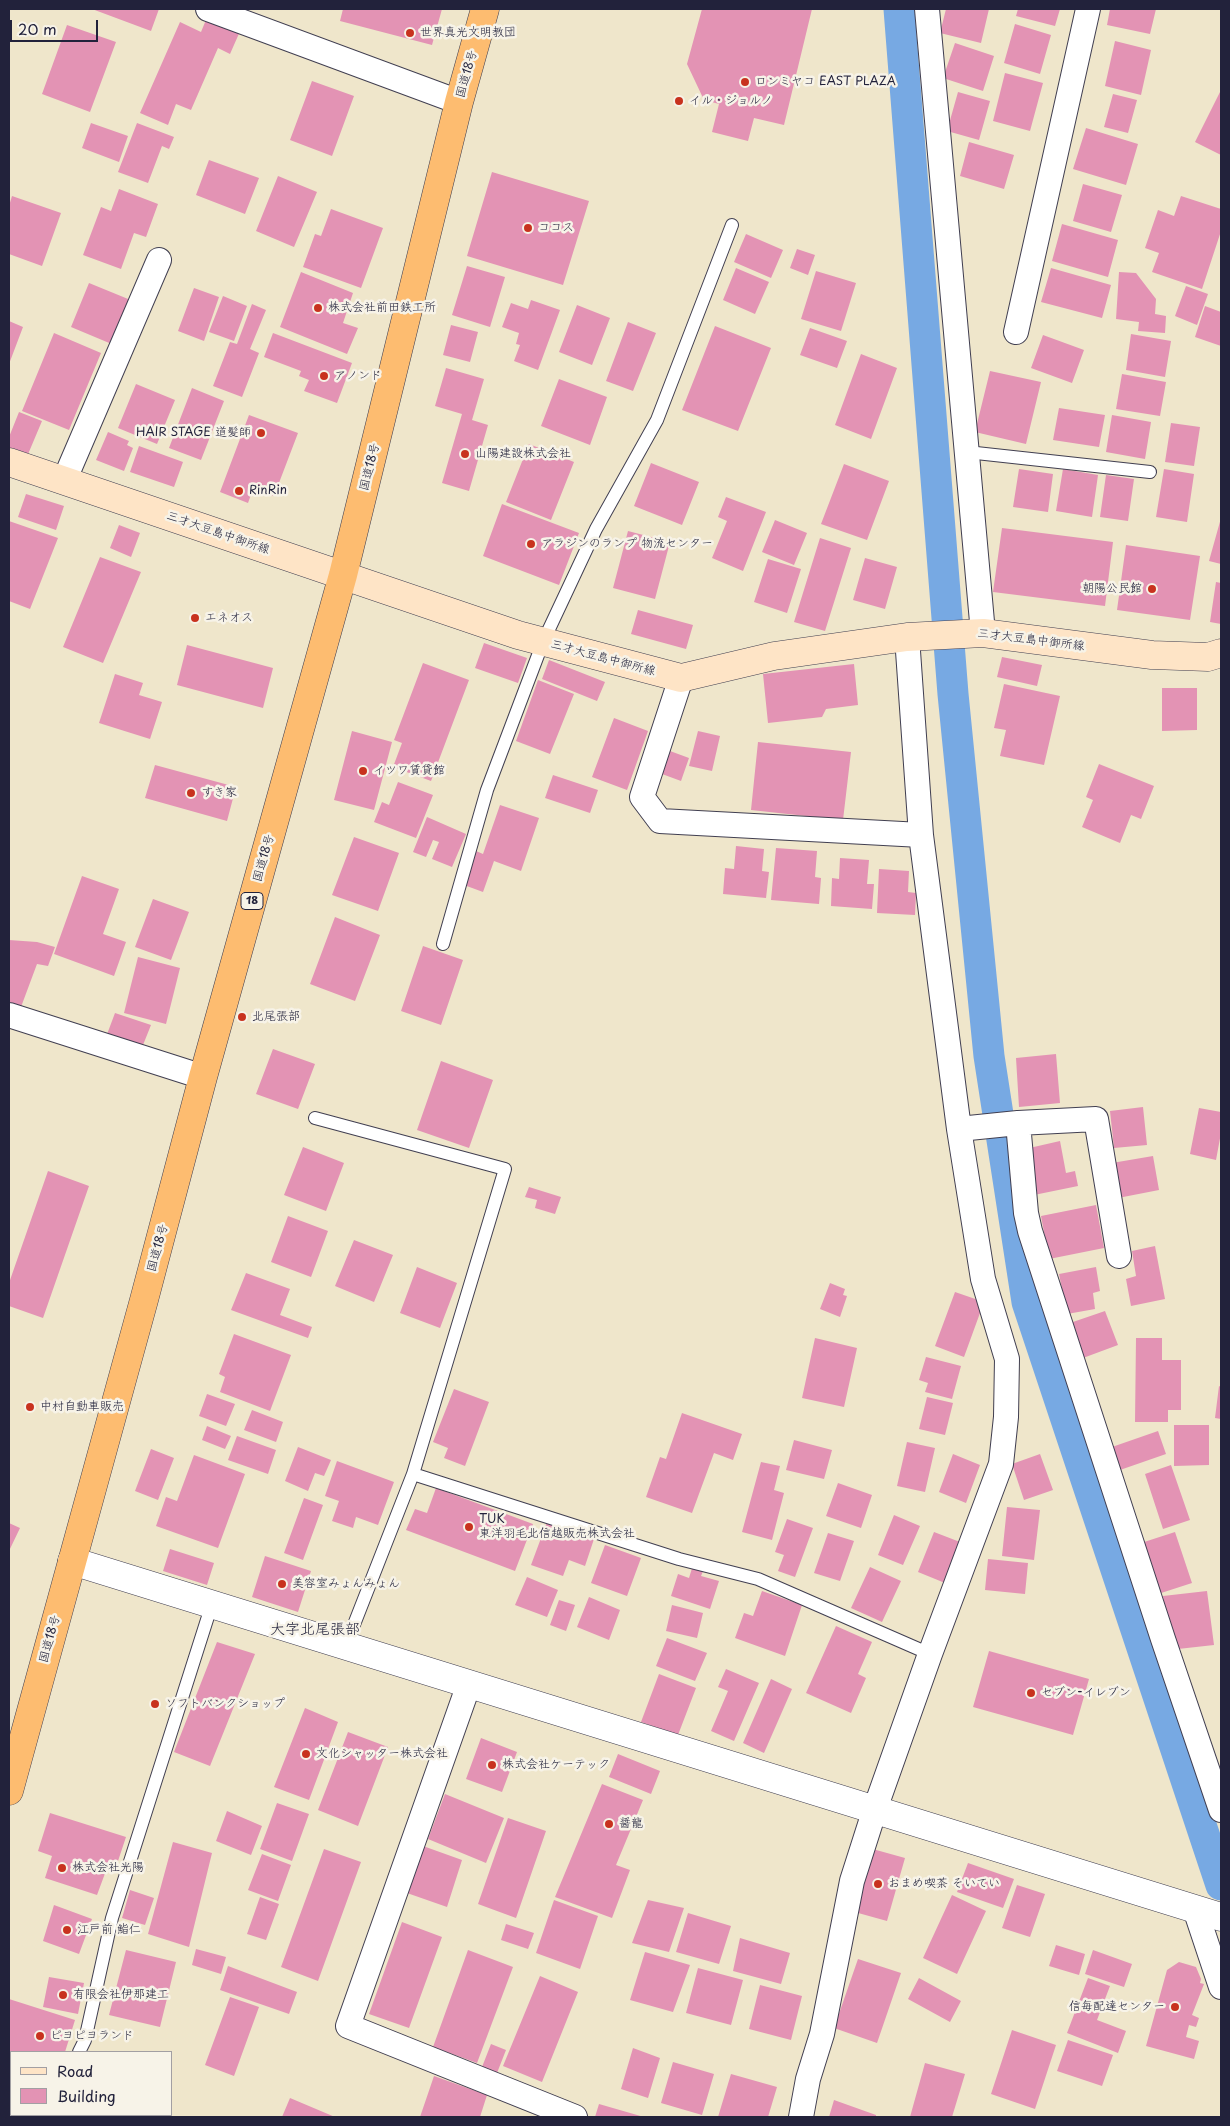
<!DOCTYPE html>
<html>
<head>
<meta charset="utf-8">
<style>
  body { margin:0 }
  #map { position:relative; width:1230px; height:2126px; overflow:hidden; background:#efe6cb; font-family:"Playpen Sans",sans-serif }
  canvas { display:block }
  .frame { position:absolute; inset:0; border:10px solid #22223b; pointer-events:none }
  .legend { position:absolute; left:10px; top:2051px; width:162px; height:65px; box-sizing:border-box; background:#f7f3e8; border:1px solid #a29fa3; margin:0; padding:6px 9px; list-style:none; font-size:15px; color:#22223b }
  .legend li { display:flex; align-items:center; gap:10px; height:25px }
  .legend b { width:25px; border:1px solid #a29fa3 }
  .scale { position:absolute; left:10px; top:20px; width:88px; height:22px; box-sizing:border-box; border:2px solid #22223b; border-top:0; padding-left:6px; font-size:15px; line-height:18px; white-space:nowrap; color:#22223b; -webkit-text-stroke:4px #f7f3e8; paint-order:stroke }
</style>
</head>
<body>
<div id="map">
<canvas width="1230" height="2126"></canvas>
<div class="frame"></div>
<ul class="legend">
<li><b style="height:6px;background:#fee4c6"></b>Road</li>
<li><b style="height:14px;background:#e393b4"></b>Building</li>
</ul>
<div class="scale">20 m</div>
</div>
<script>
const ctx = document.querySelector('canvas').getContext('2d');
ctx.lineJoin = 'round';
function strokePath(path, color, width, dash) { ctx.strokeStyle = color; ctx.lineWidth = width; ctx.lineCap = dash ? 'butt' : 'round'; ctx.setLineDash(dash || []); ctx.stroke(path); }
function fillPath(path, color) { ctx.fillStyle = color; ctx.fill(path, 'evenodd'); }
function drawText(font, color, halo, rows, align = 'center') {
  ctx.font = font + ' "Playpen Sans","Klee One",sans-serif'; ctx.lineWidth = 5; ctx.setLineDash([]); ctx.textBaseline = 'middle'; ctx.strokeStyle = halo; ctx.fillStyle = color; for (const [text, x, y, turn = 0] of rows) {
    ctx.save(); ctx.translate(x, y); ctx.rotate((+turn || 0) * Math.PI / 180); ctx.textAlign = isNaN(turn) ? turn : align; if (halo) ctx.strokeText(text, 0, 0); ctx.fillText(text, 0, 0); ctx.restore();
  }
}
const canal = new Path2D(`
  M899 9 953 694 989 1056 1027 1302 1221 1885`);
const building = new Path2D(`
  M92 9H159L151 31Z
  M343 9H442L432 45 340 21Z
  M702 9H812L784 125 754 118 748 141 712 132 719 104 704 100 687 64Z
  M946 9H989L981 43 940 33Z
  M1018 9H1060L1055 26 1016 16Z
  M1110 9H1156L1150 34 1107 25Z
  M208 15 241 29 230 54 218 48 191 110 176 104 168 125 140 113 180 22 201 32Z
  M1015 24 1051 35 1040 74 1004 63Z
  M67 25 116 42 90 112 42 94Z
  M1115 41 1151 50 1141 95 1105 86Z
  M955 43 994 56 983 91 943 78Z
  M1005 73 1043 83 1030 131 993 121Z
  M312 81 354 96 332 156 290 140Z
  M1221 90V155L1195 142Z
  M958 92 990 101 979 140 947 131Z
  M1113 94 1137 100 1128 133 1104 127Z
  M91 123 128 136 119 162 82 148Z
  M137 123 174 137 169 149 162 146 148 183 118 172Z
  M1086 128 1138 144 1126 185 1073 169Z
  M969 142 1014 155 1004 189 960 176Z
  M209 160 259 178 245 214 196 195Z
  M492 172 589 201 563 285 467 256Z
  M278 176 317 192 294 247 256 231Z
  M1083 184 1122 195 1111 232 1073 221Z
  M119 189 158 204 146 237 134 233 121 269 83 255 101 207 111 211Z
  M12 196 61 213 42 266 9 254V206Z
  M1181 196 1221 209V231L1202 289 1152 272 1159 253 1145 248 1158 210 1174 216Z
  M331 209 383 228 361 288 303 267 315 234 321 236Z
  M1062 224 1118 240 1108 277 1052 261Z
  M746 234 783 250 771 278 734 262Z
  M797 249 815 255 808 275 790 268Z
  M467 266 505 277 490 327 452 315Z
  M736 268 769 282 755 314 723 300Z
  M1051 268 1111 285 1102 318 1041 302Z
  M816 271 856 283 841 331 801 319Z
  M301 272 353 293 343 323 358 328 347 354 280 327Z
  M1119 272 1136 273 1156 299 1155 314 1166 316 1165 333 1138 331 1139 322 1116 319Z
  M89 283 133 301 114 345 71 327Z
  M1186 286 1208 294 1197 325 1175 316Z
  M194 288 219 297 204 341 178 331Z
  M223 296 247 306 234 341 209 332Z
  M531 300 560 310 538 370 514 361 520 345 516 344 519 333 502 327 511 303 528 309Z
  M252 304 266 310 250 349 259 353 242 397 213 386 230 342 237 344Z
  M577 305 610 318 592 365 559 352Z
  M1205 306 1221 312V346L1195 337Z
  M9 321 23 327 9 364Z
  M628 322 656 333 633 391 606 381Z
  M451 325 478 332 470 362 443 355Z
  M715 326 771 348 738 431 682 410Z
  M810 328 847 341 837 368 800 355Z
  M54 333 101 353 69 430 22 411Z
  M273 333 352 363 337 403 304 391 309 380 299 376 301 371 264 357Z
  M1131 334 1171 341 1165 377 1126 370Z
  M1043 335 1084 350 1072 383 1031 368Z
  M861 354 897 368 871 439 835 425Z
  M446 368 484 379 472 420 488 425 469 491 442 483 462 414 435 406Z
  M990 371 1041 382 1026 444 975 432Z
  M1122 374 1166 382 1160 416 1116 409Z
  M559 379 607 397 590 445 541 426Z
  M136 384 175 400 157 444 118 428Z
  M192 388 224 401 201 460 169 448Z
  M1059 408 1105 415 1099 447 1053 440Z
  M19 412 42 421 26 459 9 451V437Z
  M249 415 298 433 274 496 253 489 248 503 220 492Z
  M1112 415 1151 422 1145 459 1106 452Z
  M1171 423 1200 427 1194 466 1165 462Z
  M108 432 129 441 127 445 133 448 124 471 96 460Z
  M529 444 574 462 551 520 506 502Z
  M139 446 183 462 174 487 130 472Z
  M651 463 699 482 682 525 634 506Z
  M844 464 889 481 867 540 821 524Z
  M1019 469 1053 474 1048 512 1013 507Z
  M1063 469 1098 475 1092 517 1056 511Z
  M1164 469 1194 474 1187 522 1156 517Z
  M1106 475 1134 479 1128 521 1100 517Z
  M26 494 64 506 56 530 18 517Z
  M726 497 766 512 743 571 712 558 727 521 718 517Z
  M502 504 579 533 559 585 483 556Z
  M1221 518V564L1209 561Z
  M775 520 807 533 794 565 762 552Z
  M9 521 58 538 30 609 9 601Z
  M119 525 140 533 131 557 110 548Z
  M1002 528 1113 542 1105 606 993 592Z
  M628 531 670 542 655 599 613 588Z
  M820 538 851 548 825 631 794 622Z
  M1126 545 1200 556 1190 620 1117 610Z
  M100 557 141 572 103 663 63 647Z
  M865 558 897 567 885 609 853 600Z
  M768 559 801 569 787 613 754 602Z
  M1216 582 1221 583V624L1210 622Z
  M638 610 693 625 686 649 631 634Z
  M484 643 527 658 518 683 475 668Z
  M187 645 273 668 263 708 177 685Z
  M1002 657 1042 665 1037 686 997 677Z
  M549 660 605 682 597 701 542 679Z
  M423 663 469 680 431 781 393 767 402 743 394 740Z
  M854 664 858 705 826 709 822 717 768 723 763 674Z
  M115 674 143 683 139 695 162 702 150 739 99 723Z
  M538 680 574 694 550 754 516 741Z
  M1004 684 1060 696 1044 765 1000 756 1006 730 994 728Z
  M1162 688H1197V730L1162 731Z
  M614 718 648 731 627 790 592 777Z
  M352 731 392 742 374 810 334 800Z
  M698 731 720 736 712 771 689 766Z
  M758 742 851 752 843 820 751 810Z
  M670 751 689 758 681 781 662 774Z
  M1099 764 1154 786 1141 819 1131 815 1120 843 1082 827 1093 800 1086 797Z
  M155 765 236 787 227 821 145 798Z
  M553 775 598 790 590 813 545 798Z
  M398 782 433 795 416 838 374 822 382 802 389 805Z
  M500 805 539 818 521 871 494 861 483 892 464 885 476 851 483 854Z
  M427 817 466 834 452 867 432 859 439 842 433 840 426 857 413 852Z
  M354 837 399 853 378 911 332 895Z
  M736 846 764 849 762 871 769 872 766 898 723 894 725 868 734 869Z
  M776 848 817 851 815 877 821 878 819 904 771 900Z
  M840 858 869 860 867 884H874L872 909 831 906 832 878 839 879Z
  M879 869 909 871 908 892 916 893 915 915 877 913Z
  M82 876 119 889 103 934 126 942 114 976 54 954Z
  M153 899 189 912 171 960 135 947Z
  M335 917 380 935 355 1001 310 984Z
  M9 940 37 942 55 947 48 966 37 964 21 1007 9 1002Z
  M423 946 463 960 441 1025 401 1011Z
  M138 957 180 968 166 1024 124 1013Z
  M115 1013 151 1025 141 1050 106 1037Z
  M273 1049 315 1064 298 1109 256 1094Z
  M1056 1054 1060 1103 1019 1107 1016 1058Z
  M441 1061 493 1080 469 1148 417 1130Z
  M1143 1107 1147 1145 1114 1148 1110 1111Z
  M1199 1108 1221 1112V1133L1216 1160 1190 1154Z
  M1060 1141 1066 1173 1075 1171 1078 1186 1034 1195 1025 1149Z
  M303 1147 344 1163 326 1211 284 1195Z
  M1153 1156 1159 1190 1118 1198 1112 1163Z
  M48 1171 89 1186 43 1318 9 1306V1283Z
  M529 1187 561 1197 555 1214 535 1208 537 1200 525 1197Z
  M1096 1205 1104 1248 1049 1259 1041 1216Z
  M288 1216 328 1231 311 1277 271 1262Z
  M354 1240 393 1255 374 1302 335 1286Z
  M1155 1246 1165 1299 1131 1306 1126 1279 1136 1276 1132 1251Z
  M417 1267 457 1283 440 1328 400 1313Z
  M1096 1267 1100 1291 1093 1293 1095 1309 1067 1314 1059 1274Z
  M246 1273 290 1289 280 1315 312 1327 308 1338 231 1310Z
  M830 1283 845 1289 843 1295 847 1296 840 1317 820 1309Z
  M955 1292 984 1302 964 1357 935 1346Z
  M1105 1311 1118 1345 1083 1358 1070 1323Z
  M234 1334 291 1355 270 1411 220 1392 225 1377 219 1374Z
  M815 1338 857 1348 844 1407 802 1398Z
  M1136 1338H1162V1360H1181V1410H1168V1422H1135Z
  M926 1357 961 1366 952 1399 925 1392 928 1383 919 1380Z
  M1219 1386 1221 1387V1419L1215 1418Z
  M454 1389 489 1402 465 1466 444 1458 448 1448 433 1442Z
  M207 1394 235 1404 226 1426 199 1416Z
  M927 1397 953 1403 945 1435 919 1429Z
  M252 1410 283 1422 276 1442 244 1430Z
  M682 1413 742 1434 733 1460 714 1453 692 1513 646 1497 660 1457 666 1459Z
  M1174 1425H1209V1465L1174 1466Z
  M207 1426 231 1436 225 1449 202 1440Z
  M1158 1431 1166 1454 1120 1470 1112 1447Z
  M237 1436 276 1450 268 1474 228 1460Z
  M794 1440 832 1450 824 1479 786 1470Z
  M907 1442 935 1448 925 1492 897 1486Z
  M298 1447 331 1460 324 1476 315 1473 308 1491 285 1481Z
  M151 1449 174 1458 158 1500 135 1491Z
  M953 1454 980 1465 966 1503 939 1492Z
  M1040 1454 1053 1490 1024 1500 1012 1464Z
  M194 1455 245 1474 218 1548 156 1526 166 1497 177 1501Z
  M337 1461 394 1482 378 1525 356 1517 353 1528 332 1521 339 1501 325 1496Z
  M761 1462 780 1466 774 1490 784 1493 772 1540 742 1532Z
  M1171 1465 1190 1520 1163 1529 1145 1474Z
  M838 1483 872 1495 861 1528 826 1516Z
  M436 1488 533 1524 515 1571 406 1530 415 1509 427 1513Z
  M304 1498 323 1505 303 1560 284 1553Z
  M1007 1507 1040 1510 1034 1560 1002 1556Z
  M894 1515 920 1526 903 1565 878 1555Z
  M787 1519 813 1528 795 1577 778 1571 784 1555 775 1552Z
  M547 1522 594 1539 585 1566 569 1560 563 1576 531 1565Z
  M9 1523 20 1528 9 1551Z
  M934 1532 960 1542 945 1583 918 1572Z
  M1175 1532 1192 1583 1158 1594 1141 1543Z
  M828 1533 854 1541 840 1581 814 1573Z
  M605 1545 641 1558 627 1596 591 1583Z
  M170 1549 214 1563 207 1585 163 1571Z
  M265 1556 311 1571 298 1612 252 1597Z
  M988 1559 1028 1563 1025 1594 985 1590Z
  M693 1565 704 1569 701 1576 719 1581 710 1609 671 1596 678 1574 689 1578Z
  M870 1567 901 1581 882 1622 851 1608Z
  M527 1577 558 1590 547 1617 515 1605Z
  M762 1591 802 1605 785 1656 735 1638 744 1613 753 1616Z
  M1207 1591 1214 1645 1169 1650 1163 1596Z
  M589 1597 620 1610 609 1640 577 1627Z
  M559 1600 575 1605 566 1631 550 1625Z
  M672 1605 703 1613 697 1638 666 1631Z
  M836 1626 872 1642 858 1674 866 1678 851 1713 806 1693Z
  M667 1638 707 1653 695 1681 656 1666Z
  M217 1642 255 1654 210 1766 174 1752Z
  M989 1651 1089 1679 1073 1735 973 1707Z
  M726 1669 759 1683 734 1741 711 1731 728 1691 718 1687Z
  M659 1674 696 1688 678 1735 641 1722Z
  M771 1679 792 1689 764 1753 743 1743Z
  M305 1708 338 1722 309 1800 274 1787Z
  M348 1732 388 1747 358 1826 318 1810Z
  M481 1738 517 1752 502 1792 466 1779Z
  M618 1754 660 1771 651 1794 609 1777Z
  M602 1784 643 1800 616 1865 630 1870 612 1918 555 1897Z
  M445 1794 504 1818 486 1863 428 1839Z
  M277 1803 309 1814 292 1861 260 1849Z
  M227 1811 262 1826 251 1855 216 1841Z
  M50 1813 126 1837 115 1870 107 1868 97 1895 45 1878 52 1856 38 1851Z
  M508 1818 546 1831 516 1918 478 1904Z
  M173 1842 212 1853 189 1947 148 1934Z
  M423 1846 462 1860 447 1907 407 1893Z
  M869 1848 905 1858 887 1921 851 1911Z
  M324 1849 361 1862 318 1981 281 1967Z
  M262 1854 291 1865 278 1901 248 1890Z
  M968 1863 1014 1879 1003 1908 957 1892Z
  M1017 1885 1045 1894 1030 1937 1002 1928Z
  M130 1890 154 1898 145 1925 122 1918Z
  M952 1895 986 1911 957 1974 923 1958Z
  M260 1897 279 1904 266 1940 247 1934Z
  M554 1900 598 1916 580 1969 536 1953Z
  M648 1900 684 1908 669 1952 632 1943Z
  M54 1905 92 1919 79 1954 43 1941Z
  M688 1913 731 1926 719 1964 676 1952Z
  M402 1922 442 1937 409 2028 369 2014Z
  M506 1924 534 1933 528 1949 501 1940Z
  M740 1938 790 1953 781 1984 733 1971Z
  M1056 1945 1085 1954 1079 1975 1049 1966Z
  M196 1949 226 1957 221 1974 192 1965Z
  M126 1950 176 1962 160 2027 109 2015Z
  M468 1950 513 1967 477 2063 433 2047Z
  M1093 1950 1132 1964 1124 1987 1085 1974Z
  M645 1952 690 1965 673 2012 630 2000Z
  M858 1959 901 1973 877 2043 834 2028Z
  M1179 1962 1196 1967 1201 1979 1200 1983 1204 1984 1192 2015 1199 2018 1196 2027 1189 2025 1186 2037 1199 2041 1194 2059 1146 2046 1167 1970Z
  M228 1966 297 1992 289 2014 220 1990Z
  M698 1968 743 1980 731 2025 686 2013Z
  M540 1976 578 1992 542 2082 503 2066Z
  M49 1977 84 1983 78 2014 43 2007Z
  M919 1978 961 2001 950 2022 908 1999Z
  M1088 1978 1110 1986 1097 2020 1126 2031 1118 2053 1067 2033Z
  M760 1985 802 1996 791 2040 749 2029Z
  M230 1997 259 2007 234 2076 205 2065Z
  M9 1999 75 2020 65 2052H11V2102H9Z
  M1012 2030 1056 2045 1035 2109 991 2094Z
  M1068 2040 1113 2055 1102 2086 1057 2071Z
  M491 2044 506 2050 497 2073 482 2067Z
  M633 2048 660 2058 648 2098 621 2089Z
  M673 2062 714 2074 702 2115 661 2103Z
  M925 2063 965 2074 952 2117H910Z
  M731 2074 777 2087 768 2117H718Z
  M434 2076 487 2095 480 2117H420Z
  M290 2098 335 2117H282Z
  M834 2100 876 2115V2117H829Z
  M599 2104 644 2117H595Z`);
const service = new Path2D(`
  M967 452 1150 472
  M443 944 487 790 543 642 596 529 657 420 732 225
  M315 1118 505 1169 413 1474
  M346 1645 413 1474 679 1559 758 1579 930 1654
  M79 2052 85 2040 112 1918 212 1604
  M48 2117 49 2115`);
const minor = new Path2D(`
  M208 9 459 102
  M927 9 983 633
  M1016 332 1088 9
  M64 481 159 260
  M681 678 642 797 660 821 921 835
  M9 1015 203 1077
  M1018 1123 1026 1213 1030 1231 1163 1639 1221 1810
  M959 1129 1018 1123 1096 1119 1119 1256
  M469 1684 348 2026 575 2117
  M1195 1909 1221 1987
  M801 2117 808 2079 822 2034 852 1881 875 1809 930 1654 1001 1464 1006 1417 1007 1359 983 1279 959 1129 921 835 907 637`);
const tertiary = new Path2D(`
  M72 1561 1221 1917`);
const secondary = new Path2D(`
  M9 462 518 635 681 678 774 656 907 637 983 633 1152 655 1208 657 1221 653`);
const trunk = new Path2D(`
  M9 1791 144 1300 203 1077 343 575 459 102 485 9`);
const markers = [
  [410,33,5,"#c8321e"],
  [745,82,5,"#c8321e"],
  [679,101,5,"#c8321e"],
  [528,228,5,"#c8321e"],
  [318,308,5,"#c8321e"],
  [324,376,5,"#c8321e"],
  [261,433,5,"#c8321e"],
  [465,454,5,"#c8321e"],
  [239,491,5,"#c8321e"],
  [531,544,5,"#c8321e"],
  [1152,589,5,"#c8321e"],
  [195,618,5,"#c8321e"],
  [363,771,5,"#c8321e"],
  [191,793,5,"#c8321e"],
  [242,1017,5,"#c8321e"],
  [30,1407,5,"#c8321e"],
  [469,1527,5,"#c8321e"],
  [282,1584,5,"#c8321e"],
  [1031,1693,5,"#c8321e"],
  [155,1704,5,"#c8321e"],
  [306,1754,5,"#c8321e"],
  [492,1765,5,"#c8321e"],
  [609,1824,5,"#c8321e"],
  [62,1868,5,"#c8321e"],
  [878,1884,5,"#c8321e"],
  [67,1930,5,"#c8321e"],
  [63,1995,5,"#c8321e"],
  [1175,2007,5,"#c8321e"],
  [40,2036,5,"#c8321e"]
];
const shields = [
  [252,901,22]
];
const shieldNames = [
  ["18",252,901]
];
const poiNames = [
  ["世界真光文明教団",420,33],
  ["ロンミヤコ EAST PLAZA",755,82],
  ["イル・ジョルノ",689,101],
  ["ココス",538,228],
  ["株式会社前田鉄工所",328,308],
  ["アノンド",334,376],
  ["HAIR STAGE 道髪師",251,433,"right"],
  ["山陽建設株式会社",475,454],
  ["RinRin",249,491],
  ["アラジンのランプ 物流センター",541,544],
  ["朝陽公民館",1142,589,"right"],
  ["エネオス",205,618],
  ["イツワ賃貸館",373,771],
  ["すき家",201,793],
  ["北尾張部",252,1017],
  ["中村自動車販売",40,1407],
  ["TUK",479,1520],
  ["東洋羽毛北信越販売株式会社",479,1534],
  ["美容室みょんみょん",292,1584],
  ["セブン-イレブン",1041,1693],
  ["ソフトバンクショップ",165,1704],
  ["文化シャッター株式会社",316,1754],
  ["株式会社ケーテック",502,1765],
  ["醤龍",619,1824],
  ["株式会社光陽",72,1868],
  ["おまめ喫茶 そいてい",888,1884],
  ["江戸前 鮨仁",77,1930],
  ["有限会社伊那建工",73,1995],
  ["信毎配達センター",1165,2007,"right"],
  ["ピヨピヨランド",50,2036]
];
const streetNames = [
  ["国道18号",467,74,-74],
  ["国道18号",370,467,-76],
  ["三才大豆島中御所線",218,533,19],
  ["三才大豆島中御所線",1031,640,7],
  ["三才大豆島中御所線",603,658,15],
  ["国道18号",264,858,-74],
  ["国道18号",158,1248,-75],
  ["国道18号",50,1639,-75]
];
const quarterNames = [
  ["大字北尾張部",315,1630]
];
strokePath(canal, '#77a9e3', 31);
fillPath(building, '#e393b4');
strokePath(service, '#413f51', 14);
strokePath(minor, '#413f51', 26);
strokePath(tertiary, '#413f51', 29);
strokePath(secondary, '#413f51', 29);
strokePath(trunk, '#413f51', 29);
strokePath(service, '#fff', 12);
strokePath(minor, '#fff', 24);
strokePath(tertiary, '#fff', 28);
strokePath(secondary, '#fee4c6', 28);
strokePath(trunk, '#fdbc70', 28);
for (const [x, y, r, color] of markers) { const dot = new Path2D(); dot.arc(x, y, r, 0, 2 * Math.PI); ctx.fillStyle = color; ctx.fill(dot); strokePath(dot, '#f7f3e8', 2); }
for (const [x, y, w] of shields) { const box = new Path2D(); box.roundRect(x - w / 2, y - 8.5, w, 17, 4); ctx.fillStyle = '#f7f3e8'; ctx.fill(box); strokePath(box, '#22223b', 1); }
drawText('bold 11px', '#22223b', null, shieldNames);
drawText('12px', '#22223b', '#f7f3e8', poiNames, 'left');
drawText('12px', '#22223b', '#f7f3e8', streetNames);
drawText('15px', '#22223b', '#f7f3e8', quarterNames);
</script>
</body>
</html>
